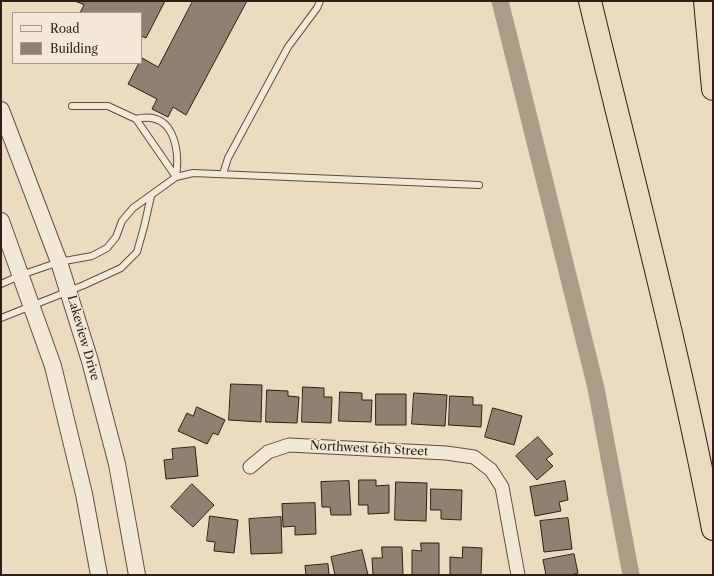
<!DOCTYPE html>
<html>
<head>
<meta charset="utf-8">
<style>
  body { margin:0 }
  #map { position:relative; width:714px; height:576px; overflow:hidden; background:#ecdbc0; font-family:"Libre Caslon Text",serif }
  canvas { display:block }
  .frame { position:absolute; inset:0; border:2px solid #2f1e17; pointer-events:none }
  .legend { position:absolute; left:12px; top:12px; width:130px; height:52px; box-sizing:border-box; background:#f3e8d6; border:1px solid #a5978a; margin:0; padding:5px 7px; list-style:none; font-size:12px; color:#2f1e17 }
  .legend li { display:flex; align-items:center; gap:8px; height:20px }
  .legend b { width:20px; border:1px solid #a5978a }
</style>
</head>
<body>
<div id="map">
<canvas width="714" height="576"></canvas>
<div class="frame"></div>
<ul class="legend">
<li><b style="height:5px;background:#f3e8d6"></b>Road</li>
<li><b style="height:11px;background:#91806f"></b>Building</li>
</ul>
</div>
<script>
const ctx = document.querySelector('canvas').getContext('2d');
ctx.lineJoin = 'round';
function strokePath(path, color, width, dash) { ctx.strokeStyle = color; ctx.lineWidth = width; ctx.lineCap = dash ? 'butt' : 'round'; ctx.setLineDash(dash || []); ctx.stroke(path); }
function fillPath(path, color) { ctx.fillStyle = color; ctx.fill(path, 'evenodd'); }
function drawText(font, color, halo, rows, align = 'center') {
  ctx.font = font + ' "Libre Caslon Text",serif'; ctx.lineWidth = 3; ctx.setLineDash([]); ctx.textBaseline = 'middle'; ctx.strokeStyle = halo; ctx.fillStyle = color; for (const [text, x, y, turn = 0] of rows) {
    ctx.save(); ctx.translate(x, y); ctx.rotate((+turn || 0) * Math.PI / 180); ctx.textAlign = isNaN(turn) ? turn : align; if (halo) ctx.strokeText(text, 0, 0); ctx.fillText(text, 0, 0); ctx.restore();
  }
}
const canal = new Path2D(`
  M500 1 596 388 631 575`);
const building = new Path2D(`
  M75 1H165L146 38 141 36V13H80L84 5Z
  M193 1H247L186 115 173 107 168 117 152 109 157 99 128 84 139 63H141L142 58 158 67Z
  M231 384 262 385 261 422 229 420Z
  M303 387 324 388V397H332L331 423 302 422Z
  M267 390 288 391V396L299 397 297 423 266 422Z
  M340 392 362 393V400H372L371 422 339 421Z
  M414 393 447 395 445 426 412 424Z
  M376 394H406V425H376Z
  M450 396 473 397V405H482L481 427 449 425Z
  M197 407 225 420 218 435 213 433 207 444 178 431 187 413 193 416Z
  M493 408 522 416 514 445 485 437Z
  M538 437 553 454 546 459 553 466 537 480 516 456Z
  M195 447 198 476 166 479 164 460 173 459 172 449Z
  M359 480H376V486L389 485V513L368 514V505H359Z
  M349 481 351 515H331L330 507H322L321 482Z
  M565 481 568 500 559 502 561 511 535 516 530 487Z
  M396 482 427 483 426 521 395 520Z
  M192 484 214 505 193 527 171 507Z
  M431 489 462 490 461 520 441 519V510H431Z
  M315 503 316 534 295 535V526L283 527 282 504Z
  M210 516 238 520 234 553 214 551 215 542 207 541Z
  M281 517 282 553 251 554 249 519Z
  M568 518 572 549 544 552 540 521Z
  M421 543H439V575H412V550L421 551Z
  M382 547H402L403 575H373L372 558H382Z
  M463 547 482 548 481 575H450V557L462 558Z
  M362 550 368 575H335L331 557Z
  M574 554 578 573 571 575H546L543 560Z
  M328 564 329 575H306L305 566Z`);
const service = new Path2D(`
  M72 106H108L136 119 176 177
  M136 119C174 110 180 149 176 177
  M223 174 228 158 288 47 317 8 320 1
  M1 284 21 275 59 262 92 256 107 248 116 237 122 221 133 208 176 177 193 173 479 185
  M1 318 84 285 121 268 137 252 144 227 151 196`);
const minor = new Path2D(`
  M250 467 268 452 289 445 446 453 474 457 491 470 502 487 518 575`);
const tertiary = new Path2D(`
  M1 110 59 262 90 361 117 464 137 575
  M1 221 53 366 84 494 99 575`);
const motorway = new Path2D(`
  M590 1C632 176 679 351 713 529
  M705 1 713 89`);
const streetNames = [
  ["Lakeview Drive",83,338,74],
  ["Northwest 6th Street",369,449,3]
];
strokePath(canal, '#ac9b87', 17);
fillPath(building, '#91806f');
strokePath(building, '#2f1e17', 1);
strokePath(service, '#5e4d41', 8);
strokePath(minor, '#5e4d41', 15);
strokePath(tertiary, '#5e4d41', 18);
strokePath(motorway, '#2f1e17', 24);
strokePath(service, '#f3e8d6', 6);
strokePath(minor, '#f3e8d6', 13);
strokePath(tertiary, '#f3e8d6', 16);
strokePath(motorway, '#ecdbc0', 22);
drawText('12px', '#2f1e17', '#f3e8d6', streetNames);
</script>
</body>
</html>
